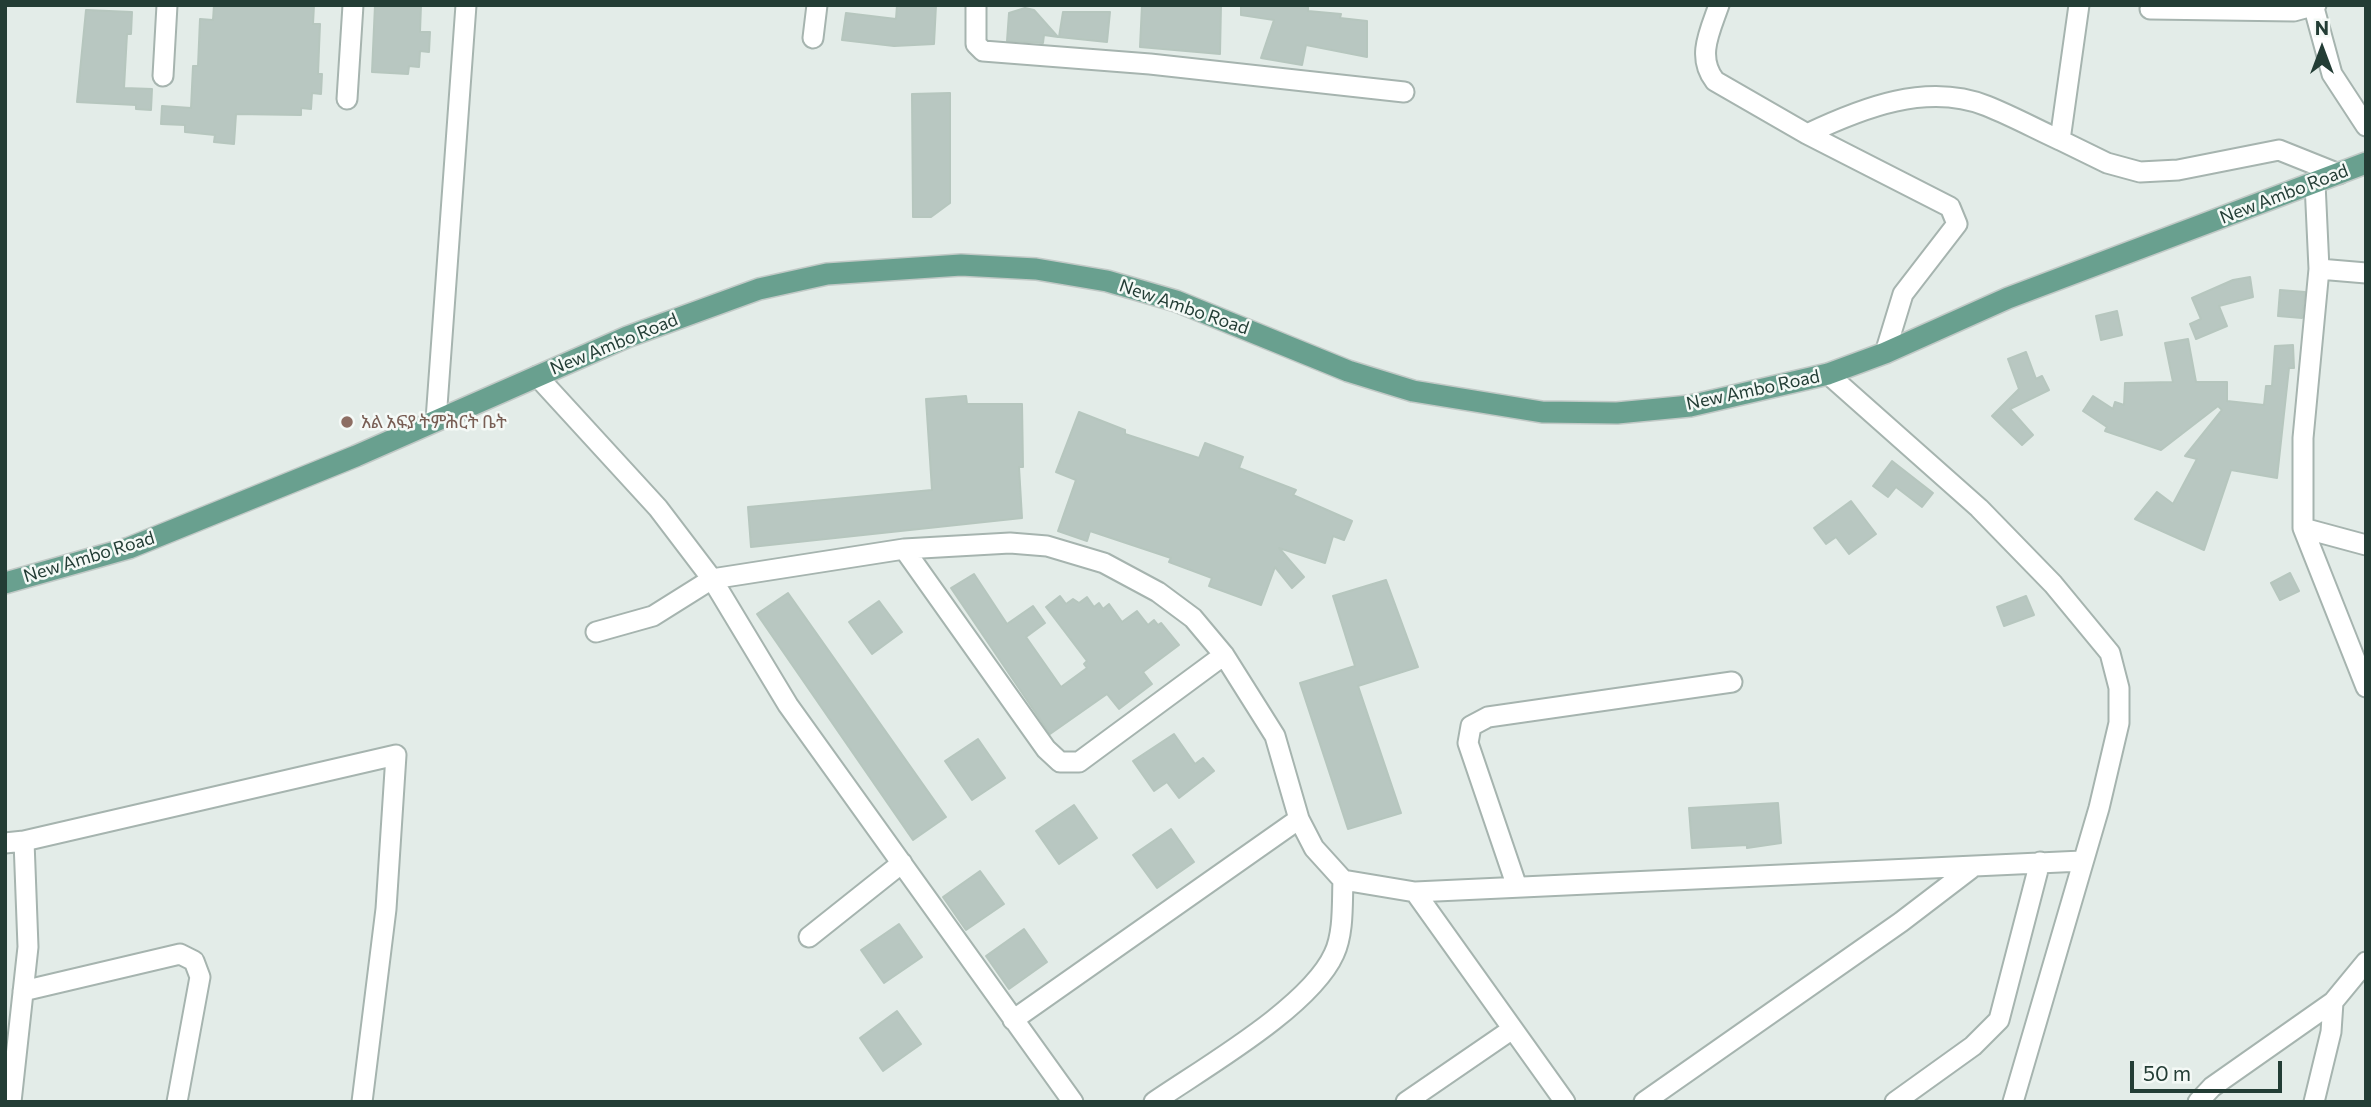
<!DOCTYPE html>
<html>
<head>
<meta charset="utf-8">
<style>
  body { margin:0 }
  #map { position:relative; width:2371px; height:1107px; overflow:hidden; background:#e3ece8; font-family:Commissioner,sans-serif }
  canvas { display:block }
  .frame { position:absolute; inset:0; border:7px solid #233d35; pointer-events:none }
  .north { position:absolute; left:2287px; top:14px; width:70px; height:70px; -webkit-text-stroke:5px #f4f9f6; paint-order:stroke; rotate:0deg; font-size:19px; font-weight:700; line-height:28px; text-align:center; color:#233d35 }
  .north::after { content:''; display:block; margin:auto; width:24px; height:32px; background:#233d35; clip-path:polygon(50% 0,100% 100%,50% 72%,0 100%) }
  .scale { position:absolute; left:2130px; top:1061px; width:152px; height:32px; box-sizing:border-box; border:4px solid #233d35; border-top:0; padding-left:9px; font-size:21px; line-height:24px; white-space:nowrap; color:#233d35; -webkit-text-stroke:5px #f4f9f6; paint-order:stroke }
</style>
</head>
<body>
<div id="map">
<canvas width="2371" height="1107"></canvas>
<div class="frame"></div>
<div class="north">N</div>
<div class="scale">50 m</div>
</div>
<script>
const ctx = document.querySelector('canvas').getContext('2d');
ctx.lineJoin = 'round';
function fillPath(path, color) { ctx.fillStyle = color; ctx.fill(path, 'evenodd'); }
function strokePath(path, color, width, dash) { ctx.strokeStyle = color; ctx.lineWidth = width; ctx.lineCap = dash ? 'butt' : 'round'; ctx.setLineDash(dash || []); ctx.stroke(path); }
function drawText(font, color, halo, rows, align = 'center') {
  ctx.font = font + ' Commissioner,"Noto Sans Ethiopic",sans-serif'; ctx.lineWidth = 5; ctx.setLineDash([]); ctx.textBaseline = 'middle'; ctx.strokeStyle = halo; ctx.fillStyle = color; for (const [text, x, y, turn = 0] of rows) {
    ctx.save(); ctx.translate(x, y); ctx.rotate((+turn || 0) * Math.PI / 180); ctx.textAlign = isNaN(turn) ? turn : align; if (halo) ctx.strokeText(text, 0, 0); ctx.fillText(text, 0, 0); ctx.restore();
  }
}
const building = new Path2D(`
  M214 5H314L313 24H320L318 74H322L321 94 312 93 311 109 301 108V115L236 114 234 144 214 142 215 135 185 132V125L161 124 162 106 191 108 193 66H198L200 19 213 20Z
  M375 5H421L420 32H430L429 52 420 51 419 67 409 66 408 74 372 72Z
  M897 5H936L934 44 894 46 842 40 846 13 896 19Z
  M1142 5H1221L1220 54 1140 47Z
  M1241 5H1308V11L1341 14 1340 18 1367 21V57L1306 45 1302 65 1261 58 1274 20 1241 15Z
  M1025 8 1034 10 1058 37 1044 35 1043 43 1007 41 1009 13Z
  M86 10 132 12 131 34H127L124 88 152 89 151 110 136 109V105L77 102Z
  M1063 12H1110L1107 42 1059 37Z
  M950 93V203L931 217H913L912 94Z
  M2250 277 2253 297 2219 306 2227 326 2196 339 2190 324 2201 319 2192 298 2233 280Z
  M2280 290 2305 292 2302 318 2278 316Z
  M2117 311 2122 335 2101 340 2096 316Z
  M2188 339 2196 382H2227V401L2264 405 2266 386H2272L2275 346 2293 345 2294 368H2289L2277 478 2231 470 2204 550 2135 519 2157 492 2173 504 2197 459 2185 456 2222 410 2218 406 2161 450 2105 431 2107 427 2083 411 2093 396 2113 409 2115 402 2124 405 2125 383 2173 382 2165 343Z
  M2026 352 2036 379 2042 376 2049 390 2010 409 2033 435 2022 445 1992 416 2019 389 2008 359Z
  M966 396 967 404H1022L1023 467H1019L1022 518 751 547 748 507 932 490 926 399Z
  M1079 412 1125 430V434L1199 458 1205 443 1243 457 1239 468 1296 490 1293 495 1352 521 1344 540 1333 536 1325 563 1279 548 1304 577 1292 588 1275 567 1261 605 1209 586 1212 578 1169 562 1171 558 1090 531 1087 541 1058 531 1076 480 1056 472Z
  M1892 461 1933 493 1922 507 1896 487 1888 497 1873 486Z
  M1851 501 1876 534 1849 554 1836 537 1826 544 1814 528Z
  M2290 573 2299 591 2280 600 2271 583Z
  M974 574 1007 624 1033 606 1045 623 1026 637 1061 687 1087 668 1084 664 1087 661 1046 607 1060 596 1066 604 1073 599 1079 603 1087 597 1094 607 1099 603 1103 609 1109 604 1122 622 1137 611 1148 625 1154 620 1158 625 1161 623 1179 645 1143 672 1152 684 1119 709 1107 694 1050 734 951 588Z
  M1386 580 1418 667 1358 686 1401 813 1348 829 1300 683 1355 666 1333 596Z
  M788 593 946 817 913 840 757 614Z
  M2026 596 2034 615 2004 626 1997 607Z
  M879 601 902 632 872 654 849 622Z
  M1174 734 1195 764 1203 758 1214 771 1179 798 1167 782 1154 791 1133 761Z
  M978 739 1005 778 972 800 945 761Z
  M1778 803 1781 843 1747 848V845L1692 848 1689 808Z
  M1074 805 1097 838 1059 864 1036 831Z
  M1171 829 1194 862 1157 888 1133 855Z
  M980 871 1004 904 966 930 943 897Z
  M899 924 922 957 884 983 861 950Z
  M1024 929 1047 962 1009 989 986 956Z
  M897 1011 921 1044 883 1071 860 1038Z`);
const minor = new Path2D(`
  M976 5V44L983 51 1150 64 1404 92
  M1719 5C1710 31 1696 57 1715 81L1807 134 1950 207 1957 224 1903 294 1885 353
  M2079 5 2060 140 2107 163 2140 172 2178 170 2279 150 2339 174
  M2314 8 2332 74 2366 126
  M2150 9 2294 11 2316 5
  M813 38 817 5
  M163 76 167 5
  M347 99 353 5
  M1807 134C1862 108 1927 82 1987 106 2012 116 2036 129 2060 140
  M2315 183 2319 269 2303 438V528L2366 687
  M2319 269 2366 273
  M1828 374 1979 508 2053 584 2110 653 2119 688V723L2099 808 2013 1102
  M537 376 658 508 712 579 788 705 1073 1102
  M436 420 466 5
  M2303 528 2366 545
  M904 549 1046 749 1060 762H1079L1224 655
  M596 632 653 616 712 579 904 549 1010 543 1047 546 1104 563 1158 592 1193 618 1224 655 1275 736 1299 819 1314 848 1343 880 1415 892 2082 861
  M5 843 24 841 396 755 386 909 362 1102
  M1517 887 1468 743 1471 726 1488 717 1732 682
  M1415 892 1565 1102
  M809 937 902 863
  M23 991 180 954 194 961 200 977 177 1102
  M1013 1020 1299 819
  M11 1102 28 947 24 841
  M1154 1102C1205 1067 1310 1007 1334 954 1344 933 1342 902 1343 880
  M1406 1102 1511 1030
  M1644 1102 1901 922 1973 867
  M1895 1102 1973 1046 1999 1020 2040 862
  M2198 1102 2212 1087 2333 1002 2366 962
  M2314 1102 2331 1032 2333 1002`);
const major = new Path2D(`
  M5 583 129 548 356 456 627 337 759 289 827 274 961 265 1036 269 1107 281 1176 301 1348 371 1413 391 1542 412 1617 413 1690 406 1828 374 1885 353 2008 298 2366 163`);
const markers = [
  [347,422,7,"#8d6e63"]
];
const streetNames = [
  ["New Ambo Road",2284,194,-21],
  ["New Ambo Road",1184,307,19],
  ["New Ambo Road",614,344,-22],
  ["New Ambo Road",1753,390,-12],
  ["New Ambo Road",89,557,-17]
];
const educationNames = [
  ["አል አፍያ ትምሕርት ቤት",361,422]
];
fillPath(building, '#b8c7c1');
strokePath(building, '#b6c6be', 2);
strokePath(minor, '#a6b4af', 23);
strokePath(major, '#c1c9c6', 24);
strokePath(minor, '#fff', 19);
strokePath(major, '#69a08f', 21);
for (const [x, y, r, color] of markers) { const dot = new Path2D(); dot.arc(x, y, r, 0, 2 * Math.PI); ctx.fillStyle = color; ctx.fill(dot); strokePath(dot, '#f4f9f6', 2.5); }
drawText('18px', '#233d35', '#f4f9f6', streetNames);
drawText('18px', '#785e54', '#f4f9f6', educationNames, 'left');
</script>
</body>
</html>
